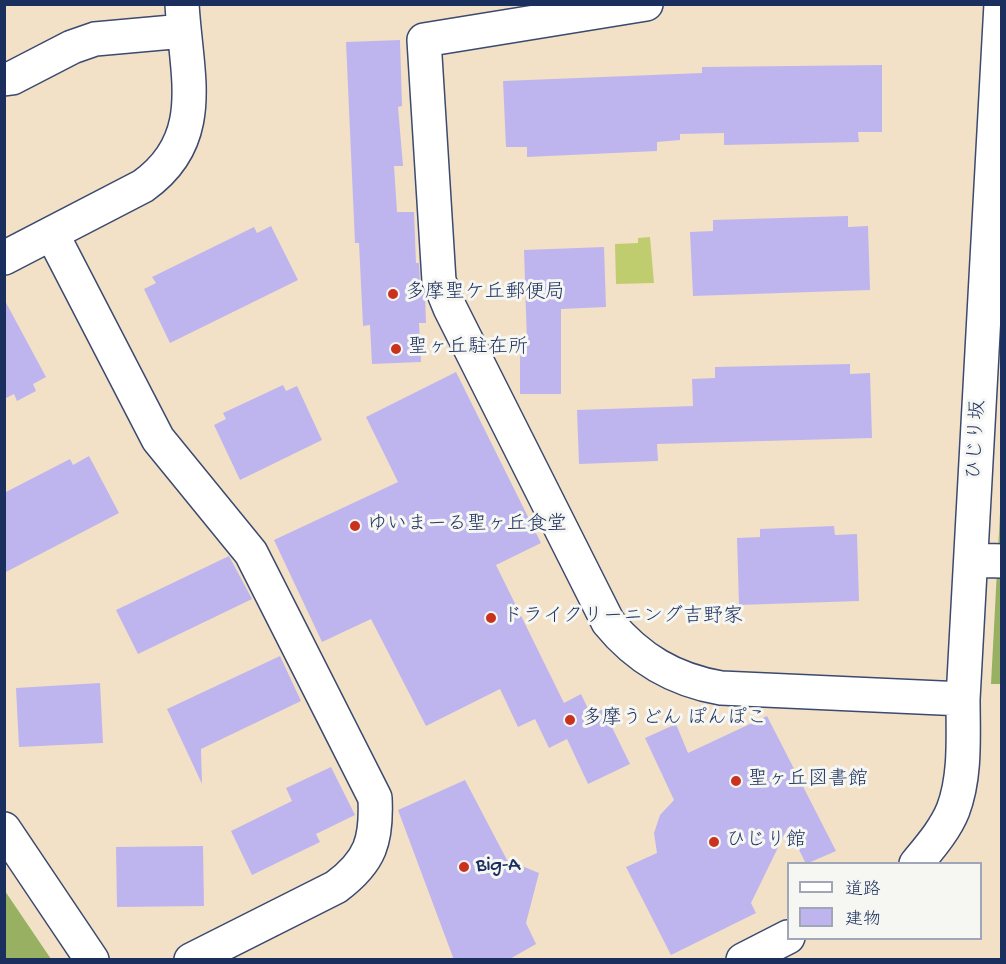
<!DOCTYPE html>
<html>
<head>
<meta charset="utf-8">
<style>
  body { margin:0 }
  #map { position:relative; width:1006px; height:964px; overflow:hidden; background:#f2e1c7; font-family:"Gochi Hand","Klee One",sans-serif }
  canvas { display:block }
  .frame { position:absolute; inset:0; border:6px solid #1b2f5e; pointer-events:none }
  .legend { position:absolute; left:787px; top:862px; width:195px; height:78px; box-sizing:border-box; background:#f6f6f2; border:2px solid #9ea6b7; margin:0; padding:8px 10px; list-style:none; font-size:18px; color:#1b2f5e }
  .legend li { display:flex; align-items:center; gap:12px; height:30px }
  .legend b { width:30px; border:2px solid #9ea6b7 }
</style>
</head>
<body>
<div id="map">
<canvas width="1006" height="964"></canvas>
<div class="frame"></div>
<ul class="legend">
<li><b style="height:8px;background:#fff"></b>道路</li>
<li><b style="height:16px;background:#bfb5ee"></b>建物</li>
</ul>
</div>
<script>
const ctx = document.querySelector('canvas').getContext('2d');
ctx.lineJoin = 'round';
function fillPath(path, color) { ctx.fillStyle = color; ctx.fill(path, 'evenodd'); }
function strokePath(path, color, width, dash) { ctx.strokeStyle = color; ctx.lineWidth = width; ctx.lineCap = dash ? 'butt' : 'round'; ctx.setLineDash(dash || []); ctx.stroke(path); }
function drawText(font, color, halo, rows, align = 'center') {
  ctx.font = font + ' "Gochi Hand","Klee One",sans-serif'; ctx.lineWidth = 6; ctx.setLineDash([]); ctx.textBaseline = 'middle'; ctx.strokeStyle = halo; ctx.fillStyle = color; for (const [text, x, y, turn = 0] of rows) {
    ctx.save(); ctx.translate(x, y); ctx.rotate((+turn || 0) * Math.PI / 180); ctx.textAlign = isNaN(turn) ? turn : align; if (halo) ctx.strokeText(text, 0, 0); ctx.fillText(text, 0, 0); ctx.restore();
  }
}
const green = new Path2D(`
  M650 237 654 283 616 284 615 244 638 243V238Z`);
const forest = new Path2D(`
  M1001 494V684H991Z
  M4 891H5L51 959H5Z`);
const building = new Path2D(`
  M400 40 402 106 398 107 403 166H394L397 212H414L416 263H419L420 283 425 296 426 323H419L421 362 372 364 370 325 363 326 359 243H355L346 42Z
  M882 65V132H858L859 142 724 145V133L680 134V140L657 142V151L527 157V147H506L503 81 702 73V67Z
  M848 216V227L868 226 870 290 693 296 690 232 713 231V220Z
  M271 226 298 280 170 343 144 289 156 283 152 277 254 227 257 233Z
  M604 247 606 307 561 309V394H520V343H527L524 250Z
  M4 299 46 377 33 384 36 391 17 401 14 394 4 399Z
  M850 364V374L870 373 872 438 657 444 658 461 579 464 577 410 693 406 692 379 715 378V367Z
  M456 372 541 543 496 565 564 703 581 694 591 715 603 709 630 764 588 784 567 739 549 748 535 719 518 727 500 689 426 726 371 619 322 642 274 540 398 482 366 417Z
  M283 385 286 391 297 386 322 440 240 480 214 425 226 419 223 413Z
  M89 456 119 513 4 573V493L70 459 73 465Z
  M834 526 835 535 857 534 859 601 739 605 737 538 760 537V529Z
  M229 556 252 599 138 654 116 610Z
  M280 656 301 701 201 749 202 784 167 709Z
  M100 683 103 743 19 747 16 688Z
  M767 716 836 851 806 864 788 827 751 903 756 913 671 955 626 867 657 853 654 833 660 815 674 800 645 738 676 724 688 753Z
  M331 767 355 815 316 834 320 842 252 875 231 831 292 801 286 788Z
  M465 780 507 860 539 873 526 923 536 944 508 960H454L398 810Z
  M203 846 204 906 117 907 116 847Z`);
const minor = new Path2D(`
  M646 4 424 40 439 281 450 308 608 622C638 659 674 680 721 688L963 699
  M4 79 12 78 72 47 95 39 184 31
  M52 234 158 439 251 553 375 798C377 840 371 861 336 887L191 960
  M4 258 143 186C209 139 186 75 182 4
  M971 560 1002 561
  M4 829 92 960
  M916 864C929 848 945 830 953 810 966 776 963 735 963 699L1001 4
  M743 960 788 937`);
const markers = [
  [393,294,6,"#c8321e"],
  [396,349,6,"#c8321e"],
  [355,526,6,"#c8321e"],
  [491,618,6,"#c8321e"],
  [570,720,6,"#c8321e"],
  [736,781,6,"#c8321e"],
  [714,842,6,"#c8321e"],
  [464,867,6,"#c8321e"]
];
const poiNames = [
  ["多摩聖ケ丘郵便局",405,294],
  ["聖ヶ丘駐在所",408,349],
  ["ゆいまーる聖ヶ丘食堂",367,526],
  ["ドライクリーニング吉野家",503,618],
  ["多摩うどん ぽんぽこ",582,720],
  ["聖ヶ丘図書館",748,781],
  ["ひじり館",726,842],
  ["Big-A",476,867]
];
const streetNames = [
  ["ひじり坂",978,440,-87]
];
fillPath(green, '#c0cd6f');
fillPath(forest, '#98b062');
fillPath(building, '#bfb5ee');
strokePath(minor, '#3b4a6e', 36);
strokePath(minor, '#fff', 33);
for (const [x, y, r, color] of markers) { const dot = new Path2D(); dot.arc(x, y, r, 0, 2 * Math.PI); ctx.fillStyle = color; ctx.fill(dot); strokePath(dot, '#f6f6f2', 2); }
drawText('20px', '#1b2f5e', '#f6f6f2', poiNames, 'left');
drawText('20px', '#1b2f5e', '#f6f6f2', streetNames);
</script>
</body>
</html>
